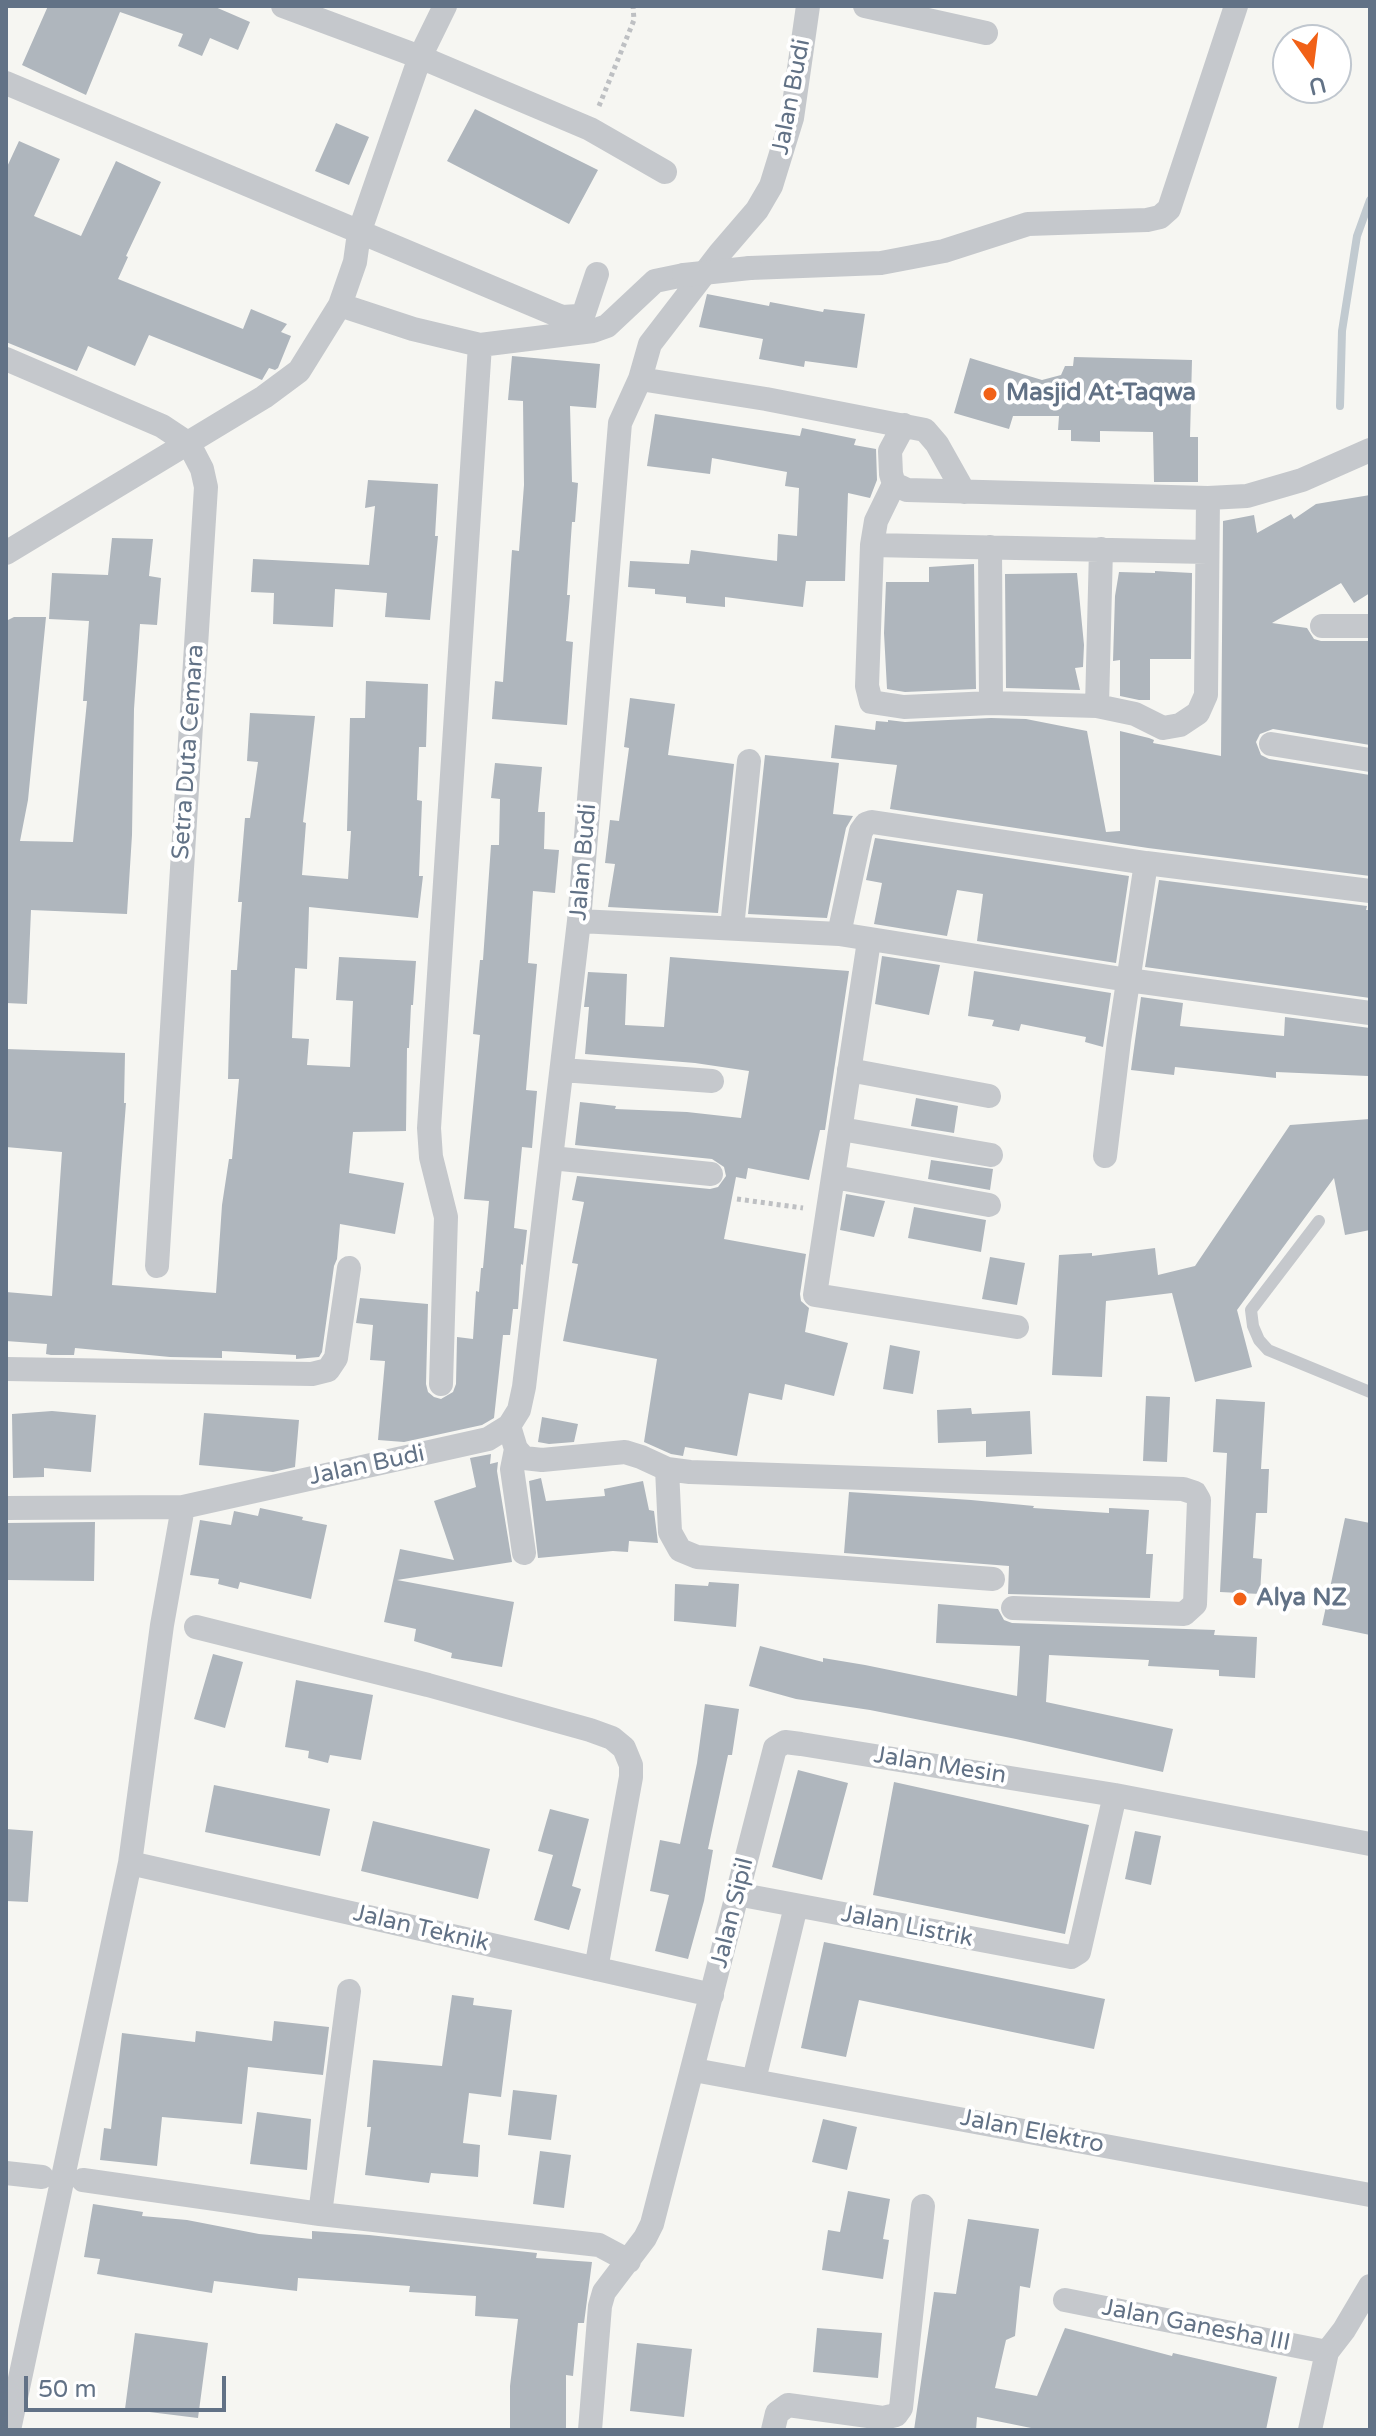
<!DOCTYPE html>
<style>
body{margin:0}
#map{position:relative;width:1376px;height:2436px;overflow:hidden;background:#f6f6f2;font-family:"Varela Round",sans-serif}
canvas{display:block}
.frame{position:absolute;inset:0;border:8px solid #627286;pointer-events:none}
.north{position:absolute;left:1272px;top:24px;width:80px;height:80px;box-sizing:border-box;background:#fff;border:2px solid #c0c7cf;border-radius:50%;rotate:166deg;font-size:22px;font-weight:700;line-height:32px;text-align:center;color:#627286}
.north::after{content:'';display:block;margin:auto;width:28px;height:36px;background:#f16117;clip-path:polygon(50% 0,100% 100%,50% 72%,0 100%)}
.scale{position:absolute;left:24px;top:2376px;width:202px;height:36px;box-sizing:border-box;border:4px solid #627286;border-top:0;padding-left:10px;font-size:24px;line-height:28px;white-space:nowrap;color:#627286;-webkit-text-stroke:6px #fff;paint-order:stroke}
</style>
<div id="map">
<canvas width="1376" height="2436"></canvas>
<div class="frame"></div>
<div class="north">U</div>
<div class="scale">50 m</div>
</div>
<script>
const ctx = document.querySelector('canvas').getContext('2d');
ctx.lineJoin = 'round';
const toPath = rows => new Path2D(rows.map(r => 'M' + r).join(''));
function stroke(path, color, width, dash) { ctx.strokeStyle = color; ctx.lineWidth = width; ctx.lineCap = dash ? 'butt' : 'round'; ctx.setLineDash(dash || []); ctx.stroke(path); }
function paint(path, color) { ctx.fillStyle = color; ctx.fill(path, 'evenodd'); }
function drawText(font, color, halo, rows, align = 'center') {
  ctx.font = font + ' "Varela Round",sans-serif'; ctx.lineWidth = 8; ctx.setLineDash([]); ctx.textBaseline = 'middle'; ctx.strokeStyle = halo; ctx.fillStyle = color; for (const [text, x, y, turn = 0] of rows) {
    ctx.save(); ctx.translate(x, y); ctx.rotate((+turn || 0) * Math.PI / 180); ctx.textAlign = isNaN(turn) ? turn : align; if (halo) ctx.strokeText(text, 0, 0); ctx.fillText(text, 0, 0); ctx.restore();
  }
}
const stream = toPath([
 [1340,406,1342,331,1357,236,1370,200]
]);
const building = toPath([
 [48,6,213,6,250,22,238,50,210,38,202,56,178,46,183,34,120,12,86,95,22,65],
 [475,109,598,170,569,224,447,161],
 [336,123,369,137,349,185,315,171],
 [19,141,60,159,34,216,81,236,116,161,161,182,126,256,128,257,118,279,243,329,251,309,287,324,281,332,291,336,278,368,275,370,269,368,262,380,149,335,135,366,88,346,77,371,6,342,6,169],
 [707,294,769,306,770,302,823,312,824,309,865,314,857,368,805,361,804,367,759,359,763,339,699,327],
 [512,356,600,364,596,408,570,406,572,482,578,483,575,522,572,522,567,595,570,595,566,641,573,642,567,725,492,719,495,681,503,682,512,550,519,551,524,485,523,401,508,400],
 [1074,357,1192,360,1190,437,1198,437,1198,482,1154,482,1153,432,1100,431,1100,442,1071,441,1071,430,1058,430,1059,416,1013,416,1009,429,954,413,970,358,1042,380,1061,375,1065,366,1073,366],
 [655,414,800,436,802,428,856,439,854,445,876,449,877,480,870,498,848,493,845,581,806,581,803,607,725,597,725,607,686,603,686,597,655,594,655,589,628,587,630,561,689,564,691,550,777,561,778,534,797,536,799,488,785,486,787,472,712,458,710,474,647,466],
 [368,480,438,484,435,536,438,536,430,620,385,617,387,593,335,589,333,627,273,624,274,593,251,592,253,559,369,565,375,506,365,508],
 [1370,495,1370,593,1354,603,1341,583,1272,623,1307,628,1314,639,1321,641,1370,641,1370,745,1273,729,1260,734,1256,742,1261,755,1269,759,1370,775,1370,876,1148,848,890,809,897,765,831,758,835,725,875,730,876,721,888,722,888,720,905,722,991,718,1026,719,1087,731,1106,832,1120,831,1120,731,1149,738,1154,740,1153,743,1221,756,1223,521,1254,515,1257,533,1291,514,1294,519,1316,504],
 [112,538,153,539,149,576,161,578,157,625,140,624,134,709,132,835,127,914,31,910,27,1004,6,1003,6,621,14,617,46,617,28,800,20,841,73,842,87,701,83,701,89,621,49,619,52,573,108,575],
 [974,564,976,689,905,692,887,689,884,633,886,582,929,582,929,567],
 [1155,571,1192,573,1191,659,1150,659,1150,700,1139,700,1120,696,1120,660,1113,661,1115,596,1119,572,1155,573],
 [1077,573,1084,645,1083,667,1075,668,1080,690,1006,688,1005,574],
 [366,681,428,684,426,747,419,747,417,800,422,801,419,876,423,876,418,918,309,907,307,969,295,968,292,1038,309,1039,307,1065,350,1067,353,1001,336,1000,339,957,416,961,413,1005,411,1005,409,1048,407,1048,406,1131,353,1132,349,1173,404,1183,395,1234,340,1224,337,1259,334,1266,322,1352,319,1357,296,1359,296,1355,222,1351,222,1358,170,1357,75,1348,74,1355,51,1355,46,1354,47,1344,6,1341,6,1292,52,1296,62,1152,6,1147,6,1049,125,1053,124,1103,126,1103,112,1285,216,1293,222,1205,229,1159,232,1159,239,1079,228,1079,231,970,237,970,242,902,238,902,245,818,250,818,258,762,247,761,250,713,315,716,303,822,306,823,302,875,348,879,351,831,347,831,350,718,365,718],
 [630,698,675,704,668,755,734,764,718,913,608,907,615,864,605,863,610,820,619,821,629,748,624,747],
 [765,755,839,763,833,814,853,816,846,828,827,918,748,914],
 [495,763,542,767,538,812,545,812,544,849,559,850,555,893,533,891,528,963,537,964,526,1090,537,1091,532,1148,522,1147,514,1228,527,1230,523,1265,521,1264,518,1309,513,1309,510,1335,503,1335,494,1418,482,1425,404,1442,378,1440,385,1361,370,1360,373,1325,356,1323,360,1298,428,1304,426,1384,428,1392,434,1397,441,1399,453,1392,456,1384,457,1337,473,1339,476,1291,479,1292,481,1268,483,1268,489,1201,464,1199,480,1035,473,1034,480,960,483,960,491,845,499,845,500,799,491,798],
 [875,838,1129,876,1116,963,977,941,983,894,957,890,947,936,874,924,882,883,866,880],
 [1159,880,1367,906,1366,910,1370,910,1370,998,1145,967],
 [882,956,940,965,929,1015,875,1004],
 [670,957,849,971,825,1130,820,1130,809,1180,748,1168,746,1179,736,1177,724,1239,806,1254,800,1294,801,1301,809,1308,805,1332,848,1343,834,1396,785,1384,782,1400,749,1393,737,1456,685,1447,683,1456,671,1454,644,1442,657,1359,563,1341,578,1264,572,1263,584,1202,572,1200,577,1176,710,1189,718,1187,726,1176,724,1167,712,1159,575,1145,580,1102,616,1106,615,1109,687,1112,741,1118,749,1071,695,1063,585,1054,589,1007,584,1007,588,972,627,974,625,1025,664,1027],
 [974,971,1111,993,1103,1047,1085,1042,1086,1037,1021,1024,1019,1031,992,1026,994,1020,968,1016],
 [1141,997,1183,1003,1180,1026,1284,1036,1285,1017,1370,1028,1368,1076,1276,1072,1276,1078,1175,1067,1174,1075,1131,1070],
 [916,1098,958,1106,954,1133,911,1126],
 [1370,1119,1370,1230,1345,1235,1334,1178,1237,1310,1252,1367,1195,1382,1172,1293,1106,1301,1102,1377,1052,1375,1059,1255,1092,1253,1092,1256,1155,1248,1158,1275,1195,1266,1290,1125],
 [931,1160,993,1169,990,1190,928,1179],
 [846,1194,885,1201,874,1237,840,1230],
 [914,1207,986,1220,981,1252,908,1238],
 [990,1257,1025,1263,1017,1305,982,1299],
 [890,1345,920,1351,913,1394,883,1389],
 [1146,1396,1170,1397,1167,1462,1143,1461],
 [1216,1399,1265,1402,1261,1469,1269,1469,1267,1513,1256,1513,1253,1558,1262,1559,1260,1594,1220,1592,1227,1453,1213,1452],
 [971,1408,972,1414,1030,1411,1032,1454,986,1457,986,1441,938,1443,937,1410],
 [52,1411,96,1415,91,1472,44,1468,44,1477,13,1478,12,1414],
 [204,1413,299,1420,295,1467,273,1472,199,1465],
 [542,1417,578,1424,574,1442,549,1444,538,1442],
 [491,1454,490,1464,498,1462,497,1471,512,1562,397,1580,514,1602,502,1667,451,1658,452,1653,414,1641,416,1629,384,1622,400,1549,454,1560,434,1501,476,1487,470,1458],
 [541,1478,546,1501,605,1496,604,1489,643,1481,649,1510,654,1511,658,1543,629,1541,628,1552,613,1551,538,1558,529,1481],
 [849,1492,971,1500,1034,1506,1033,1508,1109,1513,1109,1508,1149,1510,1146,1554,1153,1554,1150,1598,1008,1594,1009,1566,844,1553],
 [260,1508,303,1517,302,1520,327,1525,311,1599,240,1582,238,1589,218,1584,219,1579,190,1575,200,1520,231,1525,234,1511,258,1516],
 [1345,1518,1370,1523,1370,1635,1322,1625],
 [95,1522,94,1581,6,1580,6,1523],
 [709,1582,739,1584,736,1627,674,1621,675,1584,708,1586],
 [938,1604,998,1609,1004,1620,1012,1623,1215,1630,1214,1635,1257,1637,1255,1678,1219,1676,1219,1670,1148,1666,1149,1660,1049,1655,1046,1702,1173,1729,1163,1772,1016,1739,870,1710,796,1699,749,1686,760,1646,823,1662,823,1658,865,1665,1017,1696,1020,1646,936,1643],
 [213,1654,243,1662,225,1728,194,1719],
 [296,1680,373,1695,361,1760,330,1755,328,1763,308,1758,309,1751,285,1747],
 [705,1704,739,1709,732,1755,728,1755,708,1849,713,1850,704,1901,688,1959,655,1951,669,1895,650,1891,660,1840,680,1844,697,1763],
 [798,1770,848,1783,822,1880,772,1867],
 [894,1782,1089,1825,1065,1934,873,1895],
 [214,1785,330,1809,320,1856,205,1832],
 [550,1809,589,1819,572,1886,581,1889,569,1930,534,1920,553,1855,538,1851],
 [373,1821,490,1849,478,1899,361,1871],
 [6,1829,33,1831,28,1902,6,1901],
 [1135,1831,1161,1836,1151,1885,1125,1879],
 [824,1942,1105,1999,1094,2049,859,2000,846,2057,801,2048],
 [452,1995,474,1998,473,2005,512,2010,501,2097,469,2093,463,2143,480,2145,478,2177,431,2173,429,2183,365,2175,371,2127,367,2127,373,2060,442,2066],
 [274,2021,329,2027,323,2075,248,2067,242,2124,162,2117,157,2166,100,2160,104,2128,111,2129,122,2033,195,2042,196,2031,272,2041],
 [513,2090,557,2095,551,2140,508,2135],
 [257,2112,311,2119,307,2170,250,2164],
 [823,2119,857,2127,847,2170,812,2162],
 [540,2151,571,2155,564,2208,533,2204],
 [848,2191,890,2199,883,2239,889,2240,883,2279,822,2270,828,2230,840,2232],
 [93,2204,143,2212,142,2216,187,2220,259,2234,312,2239,312,2231,369,2235,537,2253,536,2258,592,2262,584,2323,578,2323,573,2376,566,2375,566,2430,510,2430,510,2386,518,2319,475,2316,476,2296,409,2292,410,2286,298,2278,297,2291,214,2281,212,2293,97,2274,100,2259,84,2257],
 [968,2219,1039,2229,1030,2288,1020,2286,1015,2336,1006,2340,995,2388,1037,2396,1065,2328,1172,2356,1173,2353,1277,2377,1266,2430,1041,2430,977,2417,976,2430,914,2430,934,2292,956,2294],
 [817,2328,882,2333,878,2378,813,2372],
 [135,2333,208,2343,198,2418,125,2409],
 [637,2343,692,2349,684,2417,630,2411]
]);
const path = toPath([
 [599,106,634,20,633,6],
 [737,1199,803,1208]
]);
const service = toPath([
 [1319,1221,1251,1310,1253,1326,1259,1340,1268,1350,1370,1392]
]);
const minor = toPath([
 [283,6,420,57,590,129,665,172],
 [865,6,986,33],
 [6,83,562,317,579,316,584,313,597,274],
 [750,268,881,263,944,251,1028,224,1147,220,1160,217,1169,209,1236,6],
 [340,305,413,329,480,345,593,331,607,326,655,281,684,275],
 [6,359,162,426,189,444,202,469,206,487,157,1266],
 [640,379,766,399,925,430,937,444,964,492],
 [904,425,890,451,891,474,894,484,907,490,1208,498,1247,496,1302,480,1370,450],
 [894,484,876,521,872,545,867,686,871,702,904,707,991,703,1097,706,1135,714,1163,728,1180,725,1198,713,1206,695,1208,498],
 [872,545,1207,552],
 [990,547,991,703],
 [6,553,264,397,299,371,340,305,355,262,359,233,420,57,445,6],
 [1322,626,1370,626],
 [1097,706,1101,549],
 [1271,744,1370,760],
 [579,921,839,934,1128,980,1370,1013],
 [732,928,749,761],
 [839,934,861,831,866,824,872,822,1146,863,1370,891],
 [869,941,815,1295,1017,1327],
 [562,1070,712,1081],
 [849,1070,989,1096],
 [841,1129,991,1155],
 [1105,1156,1119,1041,1146,863],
 [551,1158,711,1174],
 [834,1177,989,1205],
 [6,1369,312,1374,328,1370,336,1358,349,1268],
 [441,1384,446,1217,431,1157,429,1128,480,345],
 [509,1426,516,1449,524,1458,542,1460,625,1452,641,1457,667,1469,690,1472,1183,1489,1195,1493,1199,1500,1195,1604,1184,1614,1013,1608],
 [516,1449,512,1469,524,1553],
 [667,1469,670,1532,680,1550,697,1557,993,1579],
 [6,1508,183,1507,488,1439,509,1426,519,1410,524,1387,579,921,620,423,640,379,650,344,720,253,757,210,771,186,792,118,808,6],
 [196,1627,428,1685,590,1730,612,1738,624,1748,631,1765,631,1777,596,1969],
 [130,1863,712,1995],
 [737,1894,1071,1957,1079,1952,1115,1795],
 [694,2070,1370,2195],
 [754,2080,796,1906],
 [6,2173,42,2177],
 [83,2180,320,2214,599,2245,629,2261],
 [320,2214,349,1991],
 [1065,2300,1327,2352],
 [9,2430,130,1863,162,1625,183,1507],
 [590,2430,600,2306,604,2292,645,2238,652,2224,775,1748,785,1742,801,1744,1115,1795,1370,1844],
 [773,2430,777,2413,788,2405,883,2418,896,2415,901,2408,923,2206],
 [1310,2430,1327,2352,1344,2330,1370,2286]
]);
const minorBridge = toPath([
 [684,275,750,268]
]);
const markers = [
 [990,394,8,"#f16117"],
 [1240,1599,8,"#f16117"]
];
const streetNames = [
 ["Jalan Budi",792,97,-79],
 ["Setra Duta Cemara",189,752,-86],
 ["Jalan Budi",584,862,-85],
 ["Jalan Budi",367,1466,-12],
 ["Jalan Mesin",940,1766,9],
 ["Jalan Sipil",733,1913,-76],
 ["Jalan Listrik",907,1927,11],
 ["Jalan Teknik",421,1929,13],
 ["Jalan Elektro",1032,2132,11],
 ["Jalan Ganesha III",1196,2326,11]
];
const poiNames = [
 ["Masjid At-Taqwa",1006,394],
 ["Alya NZ",1256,1599]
];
stroke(stream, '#c1cad0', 8);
paint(building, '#afb6bd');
stroke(path, '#bec0c3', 5, [4, 4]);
stroke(service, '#c5c8cc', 12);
stroke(minor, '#c5c8cc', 24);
stroke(minorBridge, '#c5c8cc', 24);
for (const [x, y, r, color] of markers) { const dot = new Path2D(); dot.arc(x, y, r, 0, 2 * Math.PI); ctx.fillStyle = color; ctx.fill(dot); stroke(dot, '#fff', 3); }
drawText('24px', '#627286', '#fff', streetNames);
drawText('bold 24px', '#627286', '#fff', poiNames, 'left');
</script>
